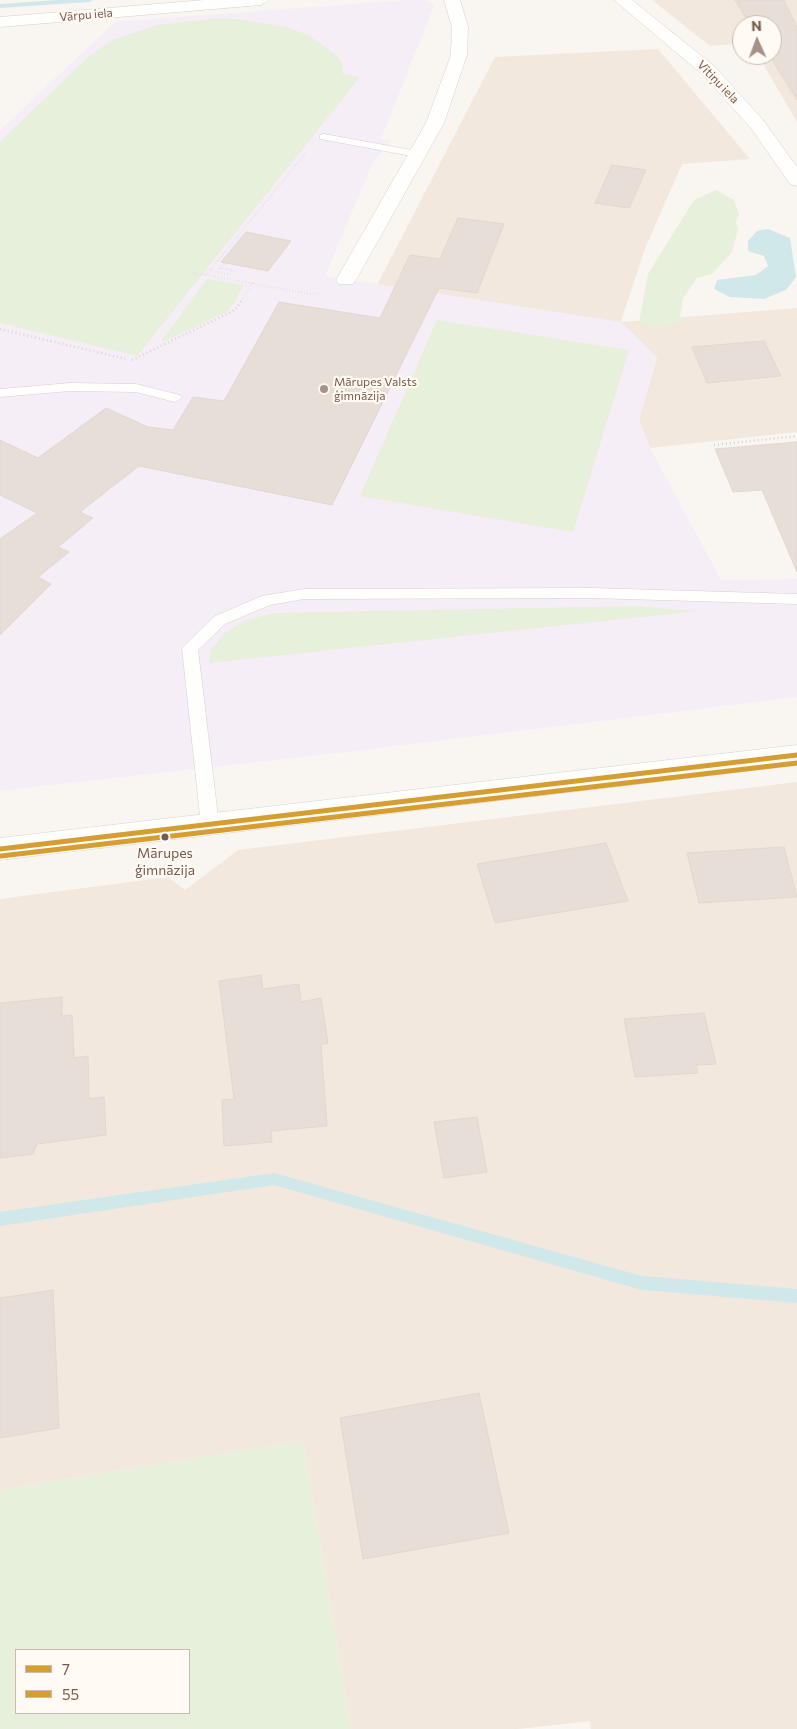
<!DOCTYPE html>
<meta charset="utf-8">
<style>
body{margin:0}
#map{position:relative;width:797px;height:1729px;overflow:hidden;background:#f9f5f0;font-family:Commissioner,sans-serif}
canvas{display:block}
.legend{position:absolute;left:15px;top:1649px;width:175px;height:65px;box-sizing:border-box;background:#fffaf3;border:1px solid #cabbb1;margin:0;padding:6px 9px;list-style:none;font-size:15px;color:#7a5c4d}
.legend li{display:flex;align-items:center;gap:10px;height:25px}
.legend b{width:25px;border:1px solid #cabbb1}
.north{position:absolute;left:732px;top:15px;width:50px;height:50px;box-sizing:border-box;background:#fffaf3;border:1px solid #cabbb1;border-radius:50%;rotate:358deg;font-size:14px;font-weight:700;line-height:20px;text-align:center;color:#7a5c4d}
.north::after{content:'';display:block;margin:auto;width:18px;height:22px;background:#a69286;clip-path:polygon(50% 0,100% 100%,50% 72%,0 100%)}
</style>
<div id="map">
<canvas width="797" height="1729"></canvas>
<ul class="legend">
<li><b style="height:6px;background:#d69e30"></b>7</li>
<li><b style="height:6px;background:#d69e30"></b>55</li>
</ul>
<div class="north">N</div>
</div>
<script>
const ctx = document.querySelector('canvas').getContext('2d');
ctx.lineJoin = 'round';
function paint(path, color) { ctx.fillStyle = color; ctx.fill(path, 'evenodd'); }
const toPath = rows => new Path2D(rows.map(r => 'M' + r).join(''));
function stroke(path, color, width, dash) { ctx.strokeStyle = color; ctx.lineWidth = width; ctx.lineCap = dash ? 'butt' : 'round'; ctx.setLineDash(dash || []); ctx.stroke(path); }
function drawText(font, color, halo, rows, align = 'center') {
  ctx.font = font + ' Commissioner,sans-serif'; ctx.lineWidth = 4.5; ctx.setLineDash([]); ctx.textBaseline = 'middle'; ctx.strokeStyle = halo; ctx.fillStyle = color; for (const [text, x, y, turn = 0] of rows) {
    ctx.save(); ctx.translate(x, y); ctx.rotate((+turn || 0) * Math.PI / 180); ctx.textAlign = isNaN(turn) ? turn : align; if (halo) ctx.strokeText(text, 0, 0); ctx.fillText(text, 0, 0); ctx.restore();
  }
}
const residential = toPath([
 [652,0,797,0,797,122,758,55,772,55,772,25,742,25,742,43,710,46],
 [658,49,750,159,682,164,644,251,621,322,797,308,797,432,650,448,639,420,657,357,377,285,495,57],
 [797,782,797,1729,591,1729,590,1721,518,1729,351,1729,303,1441,0,1490,0,899,168,877,185,890,238,850]
]);
const education = toPath([
 [405,0,426,0,434,6,381,139,392,140,372,164,325,276,621,322,657,357,639,420,650,448,721,580,797,579,797,697,355,751,0,791,0,130,115,22]
]);
const green = toPath([
 [209,19,236,19,287,27,308,35,334,53,342,63,343,74,360,77,137,356,0,323,0,142,88,57,114,39,158,25],
 [716,190,734,200,739,214,736,222,738,229,732,252,712,274,697,278,683,298,679,324,657,327,639,322,648,274,694,200],
 [207,279,244,285,234,303,226,312,165,341,161,341],
 [437,320,629,350,573,532,360,496],
 [635,606,698,611,209,663,211,649,225,633,246,620,273,613],
 [303,1441,351,1729,0,1729,0,1490],
 [16,1650,189,1650,189,1713,16,1713]
]);
const water = toPath([
 [768,229,790,238,796,277,786,290,764,299,730,297,714,289,717,280,756,275,768,266,764,256,748,251,748,241,757,231]
]);
const stream = toPath([
 [57,0,93,0,89,2,0,8,0,4,57,0],
 [274,1173,642,1276,797,1289,797,1303,642,1290,274,1185,0,1226,0,1212,274,1173]
]);
const building = toPath([
 [735,0,784,0,797,27,797,100,769,55,772,55,772,25,750,25,735,0],
 [612,165,646,170,629,208,595,203,612,165],
 [458,218,504,224,477,293,439,288,332,505,139,466,80,512,93,518,58,547,69,552,38,577,51,584,0,635,0,539,37,513,0,495,0,440,38,458,106,408,148,427,173,430,193,397,224,401,279,302,380,318,410,255,440,259,458,218],
 [246,232,291,241,268,271,221,262,246,232],
 [764,341,781,376,707,383,692,347,764,341],
 [797,442,797,572,762,490,733,492,715,449,797,442],
 [606,843,628,901,495,923,477,864,606,843],
 [784,847,797,897,699,903,687,853,784,847],
 [261,975,263,989,299,984,301,1002,321,998,328,1043,321,1045,327,1126,271,1131,272,1142,224,1146,222,1100,234,1099,219,981,261,975],
 [62,997,62,1016,72,1015,74,1058,88,1056,89,1099,104,1097,106,1135,37,1144,33,1154,0,1158,0,1003,62,997],
 [704,1013,716,1064,696,1065,698,1073,635,1077,624,1019,704,1013],
 [477,1117,487,1172,444,1178,434,1122,477,1117],
 [53,1290,59,1428,0,1438,0,1298,53,1290],
 [479,1393,509,1533,363,1559,340,1418,479,1393]
]);
const pathFar1 = toPath([
 [210,270,229,275,233,270,220,268,223,264,230,263],
 [189,272,310,294,319,293],
 [206,275,305,154],
 [241,301,253,283]
]);
const path = toPath([
 [0,329,126,359],
 [132,360,235,310,242,300],
 [714,445,797,436]
]);
const lane = toPath([
 [324,134,417,151,423,154,417,157,320,139,320,135,324,134],
 [70,383,136,384,180,395,182,398,175,402,136,392,70,391,0,397,0,389,70,383],
 [591,588,797,594,797,604,591,598,304,599,270,605,225,624,198,650,219,825,216,830,210,832,204,830,201,825,182,648,215,616,262,596,304,589,591,588]
]);
const street = toPath([
 [204,0,269,0,261,5,0,27,0,17,204,0],
 [444,0,460,0,468,27,467,55,444,123,356,280,353,284,339,284,336,280,426,123,451,55,452,27,444,0],
 [614,0,632,0,714,66,763,120,797,167,797,186,790,184,751,128,702,74,614,0]
]);
const secondary = toPath([
 [797,745,797,765,0,860,0,838,797,745]
]);
const bus1 = toPath([
 [0,849,797,755]
]);
const bus2 = toPath([
 [1,856,797,763]
]);
const markers = [
 [324,389,5,"#a69286"],
 [165,837,4.5,"#7a5c4d"]
];
const farStreetnames = [
 ["Vārpu iela",86,15,-5],
 ["Vītiņu iela",718,82,46]
];
const farPoinames = [
 ["Mārupes Valsts",334,382],
 ["ģimnāzija",334,396]
];
const busNames = [
 ["Mārupes",165,853],
 ["ģimnāzija",165,870]
];
paint(residential, '#f2e8de');
paint(education, '#f6eef6');
paint(green, '#e7f0db');
paint(water, '#d0e8ea');
paint(stream, '#d0e8ea');
paint(building, '#e6ded7');
stroke(building, '#e2d8d2', 1);
stroke(lane, '#d7d1cb', 1);
stroke(street, '#d7d1cb', 1);
stroke(secondary, '#d9d2cb', 1);
stroke(pathFar1, '#dcd5d0', 2, [0.5, 2.5]);
stroke(path, '#dcd5d0', 2.5, [1, 3]);
paint(lane, '#fefefd');
paint(street, '#fefefd');
paint(secondary, '#fefefd');
stroke(bus1, '#d69e30', 5);
stroke(bus2, '#d69e30', 5);
for (const [x, y, r, color] of markers) { const dot = new Path2D(); dot.arc(x, y, r, 0, 2 * Math.PI); ctx.fillStyle = color; ctx.fill(dot); stroke(dot, '#fffaf3', 2); }
drawText('12px', '#7a5c4d', '#fffaf3', farStreetnames);
drawText('12px', '#7a5c4d', '#fffaf3', farPoinames, 'left');
drawText('14px', '#7a5c4d', '#fffaf3', busNames);
</script>
